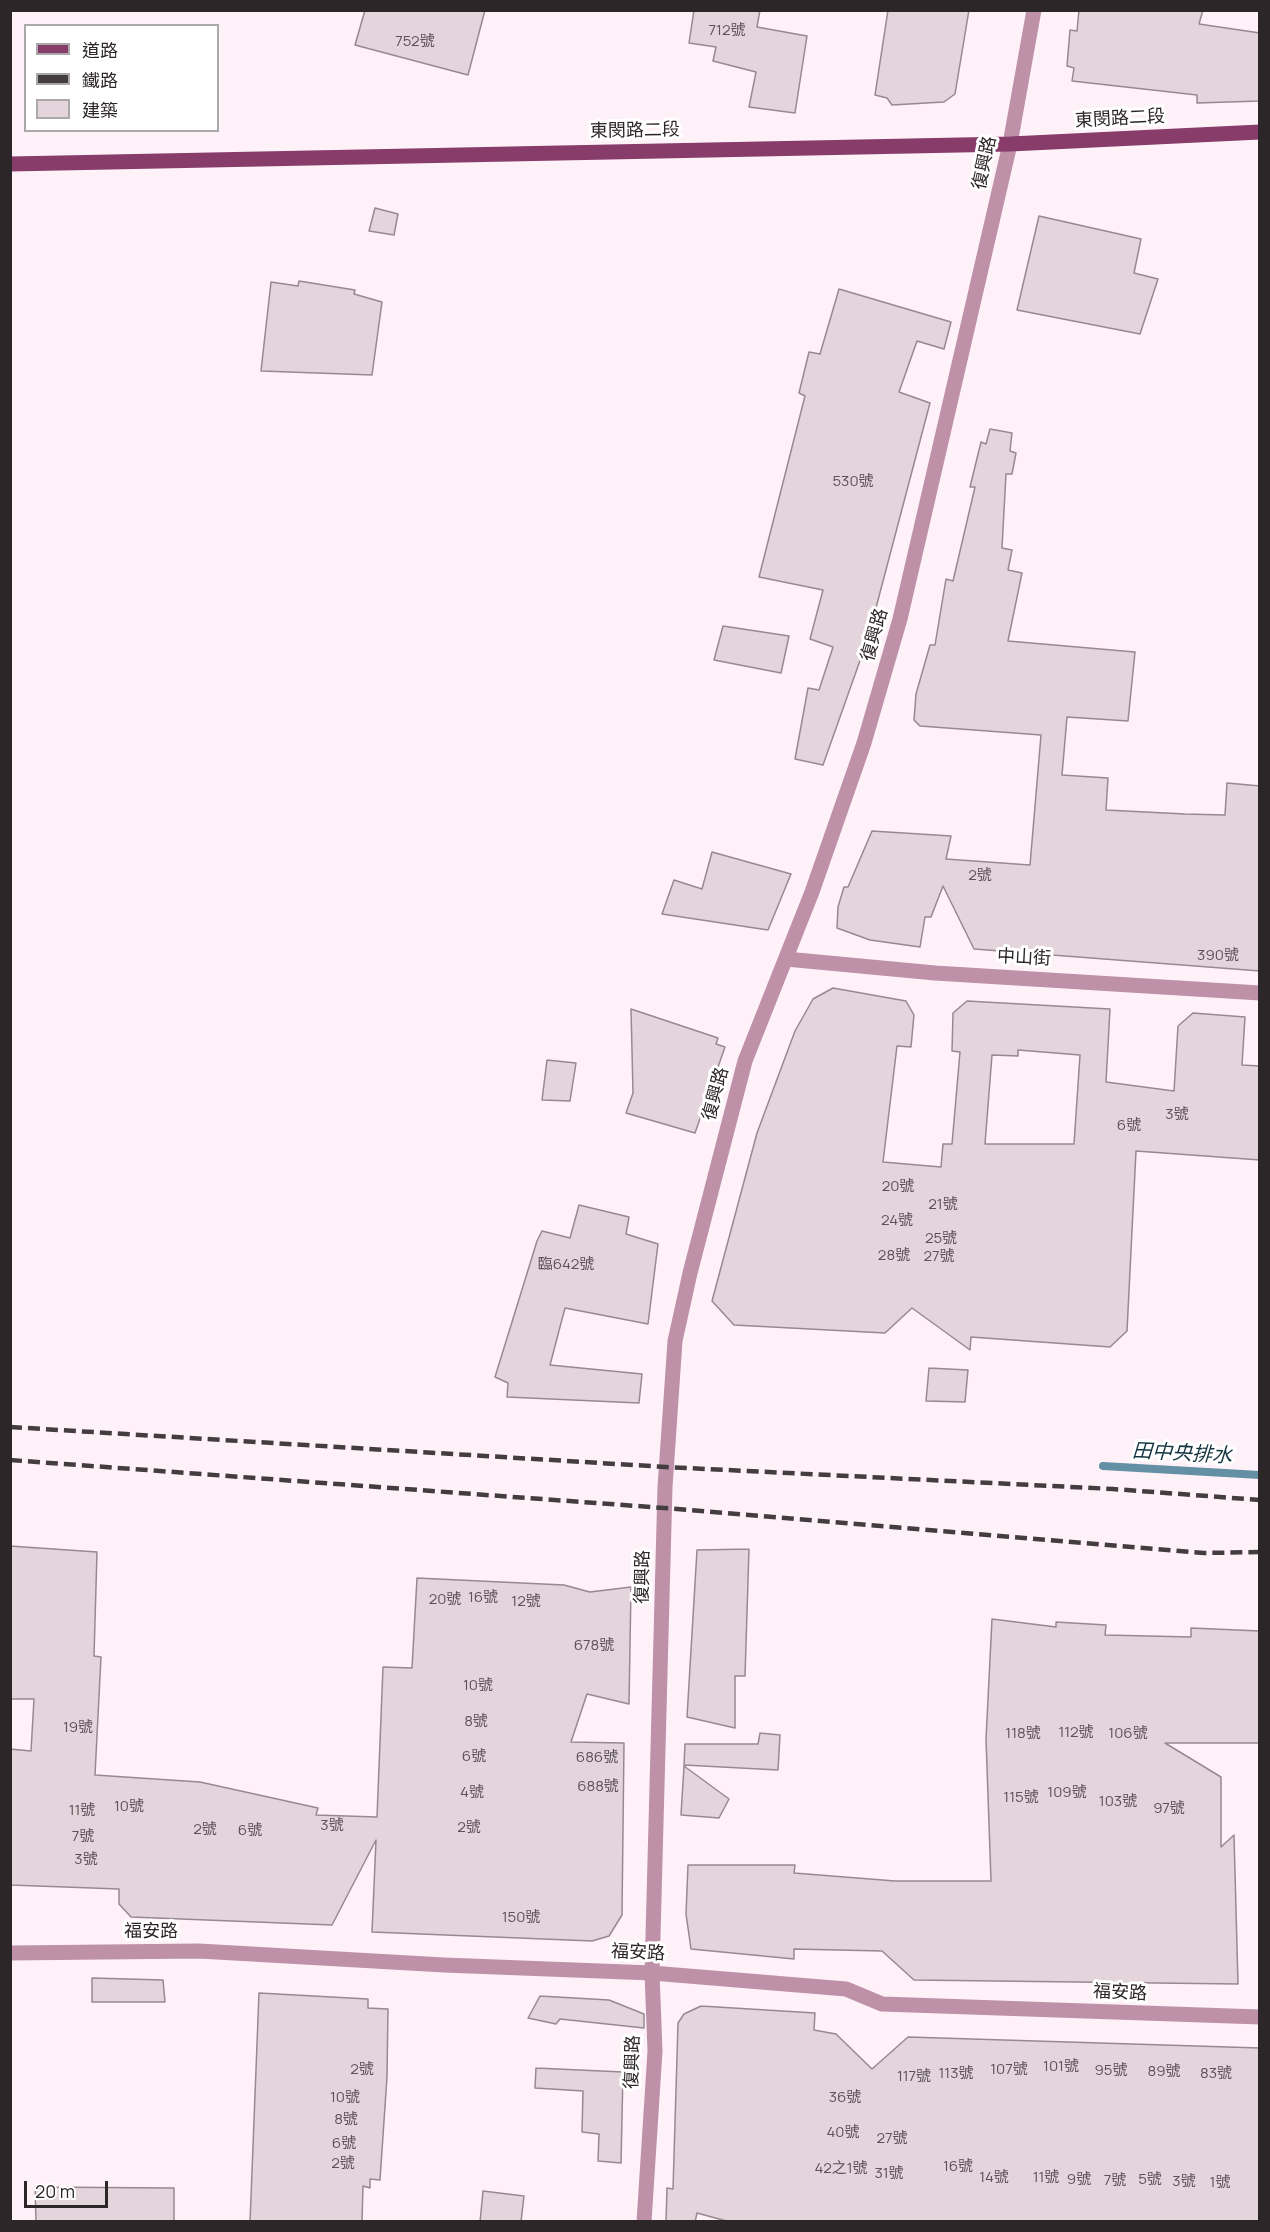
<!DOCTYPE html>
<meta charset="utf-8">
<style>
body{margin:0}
#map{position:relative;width:1270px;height:2232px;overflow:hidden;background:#fef2f8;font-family:Manrope,"Noto Sans TC",sans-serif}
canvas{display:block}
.frame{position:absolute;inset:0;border:12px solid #2c2629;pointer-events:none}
.legend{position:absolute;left:24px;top:24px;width:195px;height:108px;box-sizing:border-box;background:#fff;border:2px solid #aba8a9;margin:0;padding:8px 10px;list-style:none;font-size:18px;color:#2c2629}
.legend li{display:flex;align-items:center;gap:12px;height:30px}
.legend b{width:30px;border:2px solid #aba8a9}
.scale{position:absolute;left:24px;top:2181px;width:84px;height:27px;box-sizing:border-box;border:3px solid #2c2629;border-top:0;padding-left:8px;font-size:18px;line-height:21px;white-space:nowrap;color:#2c2629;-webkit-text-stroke:4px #fff;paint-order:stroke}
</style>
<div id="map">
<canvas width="1270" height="2232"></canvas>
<div class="frame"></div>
<ul class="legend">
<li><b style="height:8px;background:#883c6a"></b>道路</li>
<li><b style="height:8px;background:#433d40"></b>鐵路</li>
<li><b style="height:16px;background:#e4d4dc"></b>建築</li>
</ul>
<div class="scale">20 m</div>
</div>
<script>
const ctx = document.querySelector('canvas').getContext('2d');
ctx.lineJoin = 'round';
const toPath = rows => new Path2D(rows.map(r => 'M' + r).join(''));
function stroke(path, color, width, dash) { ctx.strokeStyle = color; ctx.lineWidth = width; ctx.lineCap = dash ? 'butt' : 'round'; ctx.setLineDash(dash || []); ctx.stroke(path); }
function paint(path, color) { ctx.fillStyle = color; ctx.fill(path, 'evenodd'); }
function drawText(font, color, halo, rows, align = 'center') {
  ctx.font = font + ' Manrope,"Noto Sans TC",sans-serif'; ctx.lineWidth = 6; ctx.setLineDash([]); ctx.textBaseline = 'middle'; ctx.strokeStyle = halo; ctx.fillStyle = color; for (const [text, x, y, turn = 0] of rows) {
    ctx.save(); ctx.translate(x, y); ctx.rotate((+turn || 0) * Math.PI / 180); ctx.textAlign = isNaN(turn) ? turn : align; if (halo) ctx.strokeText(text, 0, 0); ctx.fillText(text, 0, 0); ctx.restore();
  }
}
const stream = toPath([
 [1103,1466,1260,1475]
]);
const building = toPath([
 [365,10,485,10,468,75,355,45,365,10],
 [694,10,760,10,757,27,807,36,795,113,749,107,756,72,713,61,716,47,689,43,694,10],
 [888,10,969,10,955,94,944,102,892,105,887,98,875,95,888,10],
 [1079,10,1203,10,1199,24,1260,33,1260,101,1197,103,1197,95,1072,81,1074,68,1067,66,1070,30,1077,31,1079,10],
 [375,208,398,214,394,235,369,231,375,208],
 [1039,216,1141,239,1134,273,1158,279,1140,334,1017,310,1039,216],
 [299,281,355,290,354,294,382,302,372,375,261,371,271,282,298,286,299,281],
 [839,289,951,322,944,349,917,341,899,392,930,403,868,638,823,765,795,759,808,688,819,690,833,647,810,639,823,590,759,577,805,396,799,393,809,352,820,354,839,289],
 [990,429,1012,433,1010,451,1016,453,1012,474,1006,474,1002,548,1012,550,1008,570,1022,573,1008,641,1135,652,1128,721,1067,717,1062,775,1108,778,1106,810,1185,814,1225,815,1227,783,1260,786,1260,971,974,949,943,886,931,917,925,917,920,947,870,940,837,928,838,907,844,887,848,887,872,831,951,836,946,859,1030,865,1041,735,920,726,914,720,916,694,930,645,935,645,946,579,953,581,975,487,970,487,981,442,986,444,990,429],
 [723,626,789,636,781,673,714,660,723,626],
 [712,852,791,874,768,930,662,914,674,880,702,889,712,852],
 [833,988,906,1001,914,1015,911,1047,897,1046,883,1162,941,1167,943,1144,952,1144,960,1052,952,1051,953,1013,967,1001,1110,1009,1106,1082,1174,1091,1178,1026,1193,1013,1245,1017,1242,1065,1260,1066,1260,1160,1136,1151,1127,1331,1110,1347,971,1337,970,1350,912,1308,885,1333,734,1325,712,1301,757,1133,795,1031,813,999,833,988],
 [1018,1050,1080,1055,1074,1144,985,1144,992,1055,1018,1056,1018,1050],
 [631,1009,718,1038,716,1044,725,1047,695,1133,626,1113,633,1093,631,1009],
 [547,1060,576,1063,570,1101,542,1100,547,1060],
 [579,1205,629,1217,626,1234,658,1244,648,1324,565,1308,550,1365,642,1374,639,1403,507,1397,508,1383,495,1377,537,1241,542,1231,570,1238,579,1205],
 [929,1368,968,1370,965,1402,926,1401,929,1368],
 [10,1546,97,1552,94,1656,101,1657,95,1775,200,1782,318,1808,316,1815,377,1817,383,1667,412,1668,417,1578,564,1585,590,1592,631,1587,629,1704,587,1694,571,1742,624,1743,622,1915,609,1936,592,1941,372,1932,376,1840,332,1925,131,1917,119,1904,119,1889,10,1885,10,1749,31,1751,34,1699,10,1699,10,1546],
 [749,1549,745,1676,735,1676,735,1728,687,1717,697,1550,749,1549],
 [992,1619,1056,1627,1056,1622,1106,1625,1105,1635,1191,1637,1191,1628,1260,1631,1260,1743,1165,1743,1221,1777,1221,1847,1234,1835,1238,1984,914,1980,882,1951,794,1949,794,1959,691,1949,686,1914,688,1865,795,1865,794,1873,895,1881,991,1881,986,1739,992,1619],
 [760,1733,780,1735,778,1770,684,1765,685,1744,758,1744,760,1733],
 [684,1766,729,1799,719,1818,681,1815,684,1766],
 [92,1978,163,1980,165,2002,92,2002,92,1978],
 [259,1993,368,1999,368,2008,388,2009,387,2077,380,2180,370,2179,370,2188,363,2186,362,2222,250,2222,259,1993],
 [540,1996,609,2000,644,2014,644,2028,560,2019,556,2024,528,2018,540,1996],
 [701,2006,815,2013,814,2030,836,2034,872,2069,908,2037,1260,2048,1260,2222,730,2222,697,2213,695,2222,666,2222,667,2188,673,2189,678,2023,684,2014,701,2006],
 [536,2068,623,2072,621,2163,598,2161,599,2134,582,2132,583,2091,535,2088,536,2068],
 [35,2187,174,2188,174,2222,36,2222,35,2187],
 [483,2191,524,2196,521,2222,480,2222,483,2191]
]);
const minor = toPath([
 [786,959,935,973,1260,993],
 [10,1953,199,1951,444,1965,652,1973,846,1989,882,2004,1260,2017],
 [644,2222,655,2051,652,1973,665,1487,675,1341,690,1273,745,1061,812,892,864,743,900,619,1010,144,1034,10]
]);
const major = toPath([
 [10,164,1010,144,1260,132]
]);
const rail = toPath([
 [10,1427,666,1467,1113,1489,1260,1500],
 [10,1460,664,1508,1204,1553,1260,1552]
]);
const numberNames = [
 ["712號",727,31],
 ["752號",415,42],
 ["530號",853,482],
 ["2號",980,876],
 ["390號",1218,956],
 ["3號",1177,1115],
 ["6號",1129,1126],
 ["20號",898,1187],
 ["21號",943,1205],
 ["24號",897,1221],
 ["25號",941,1239],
 ["28號",894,1256],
 ["27號",939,1257],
 ["臨642號",566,1265],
 ["16號",483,1598],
 ["20號",445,1600],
 ["12號",526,1602],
 ["678號",594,1646],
 ["10號",478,1686],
 ["8號",476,1722],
 ["19號",78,1728],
 ["112號",1076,1733],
 ["118號",1023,1734],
 ["106號",1128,1734],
 ["6號",474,1757],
 ["686號",597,1758],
 ["688號",598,1787],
 ["4號",472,1793],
 ["109號",1067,1793],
 ["115號",1021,1798],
 ["103號",1118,1802],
 ["10號",129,1807],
 ["97號",1169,1809],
 ["11號",82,1811],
 ["3號",332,1826],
 ["2號",469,1828],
 ["2號",205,1830],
 ["6號",250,1831],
 ["7號",83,1837],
 ["3號",86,1860],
 ["150號",521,1918],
 ["101號",1061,2067],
 ["2號",362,2070],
 ["107號",1009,2070],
 ["95號",1111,2071],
 ["89號",1164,2072],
 ["113號",956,2074],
 ["83號",1216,2074],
 ["117號",914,2077],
 ["10號",345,2098],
 ["36號",845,2098],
 ["8號",346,2120],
 ["40號",843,2133],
 ["27號",892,2139],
 ["6號",344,2144],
 ["2號",343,2164],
 ["16號",958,2167],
 ["42之1號",841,2169],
 ["31號",889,2174],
 ["14號",994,2178],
 ["11號",1046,2178],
 ["9號",1079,2180],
 ["5號",1150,2180],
 ["7號",1115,2181],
 ["3號",1184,2182],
 ["1號",1220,2183]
];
const streetNames = [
 ["東閔路二段",1120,119,-3],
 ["東閔路二段",635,131,-1],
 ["復興路",985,163,-78],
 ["復興路",875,635,-74],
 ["中山街",1024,958,3],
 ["復興路",716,1094,-75],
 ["復興路",643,1577,-89],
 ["福安路",151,1932],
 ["福安路",638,1953,3],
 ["福安路",1120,1993,3],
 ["復興路",633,2062,-88]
];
const waterNames = [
 ["田中央排水",1182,1454,3]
];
stroke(stream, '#6390a4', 8);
paint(building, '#e4d4dc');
stroke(building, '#978990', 1.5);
stroke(minor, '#be91a9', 15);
stroke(major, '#883c6a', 15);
stroke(rail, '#433d40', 4.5, [12, 6]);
drawText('15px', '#5a5256', null, numberNames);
drawText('18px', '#2c2629', '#fff', streetNames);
drawText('italic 20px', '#133440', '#fff', waterNames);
</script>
